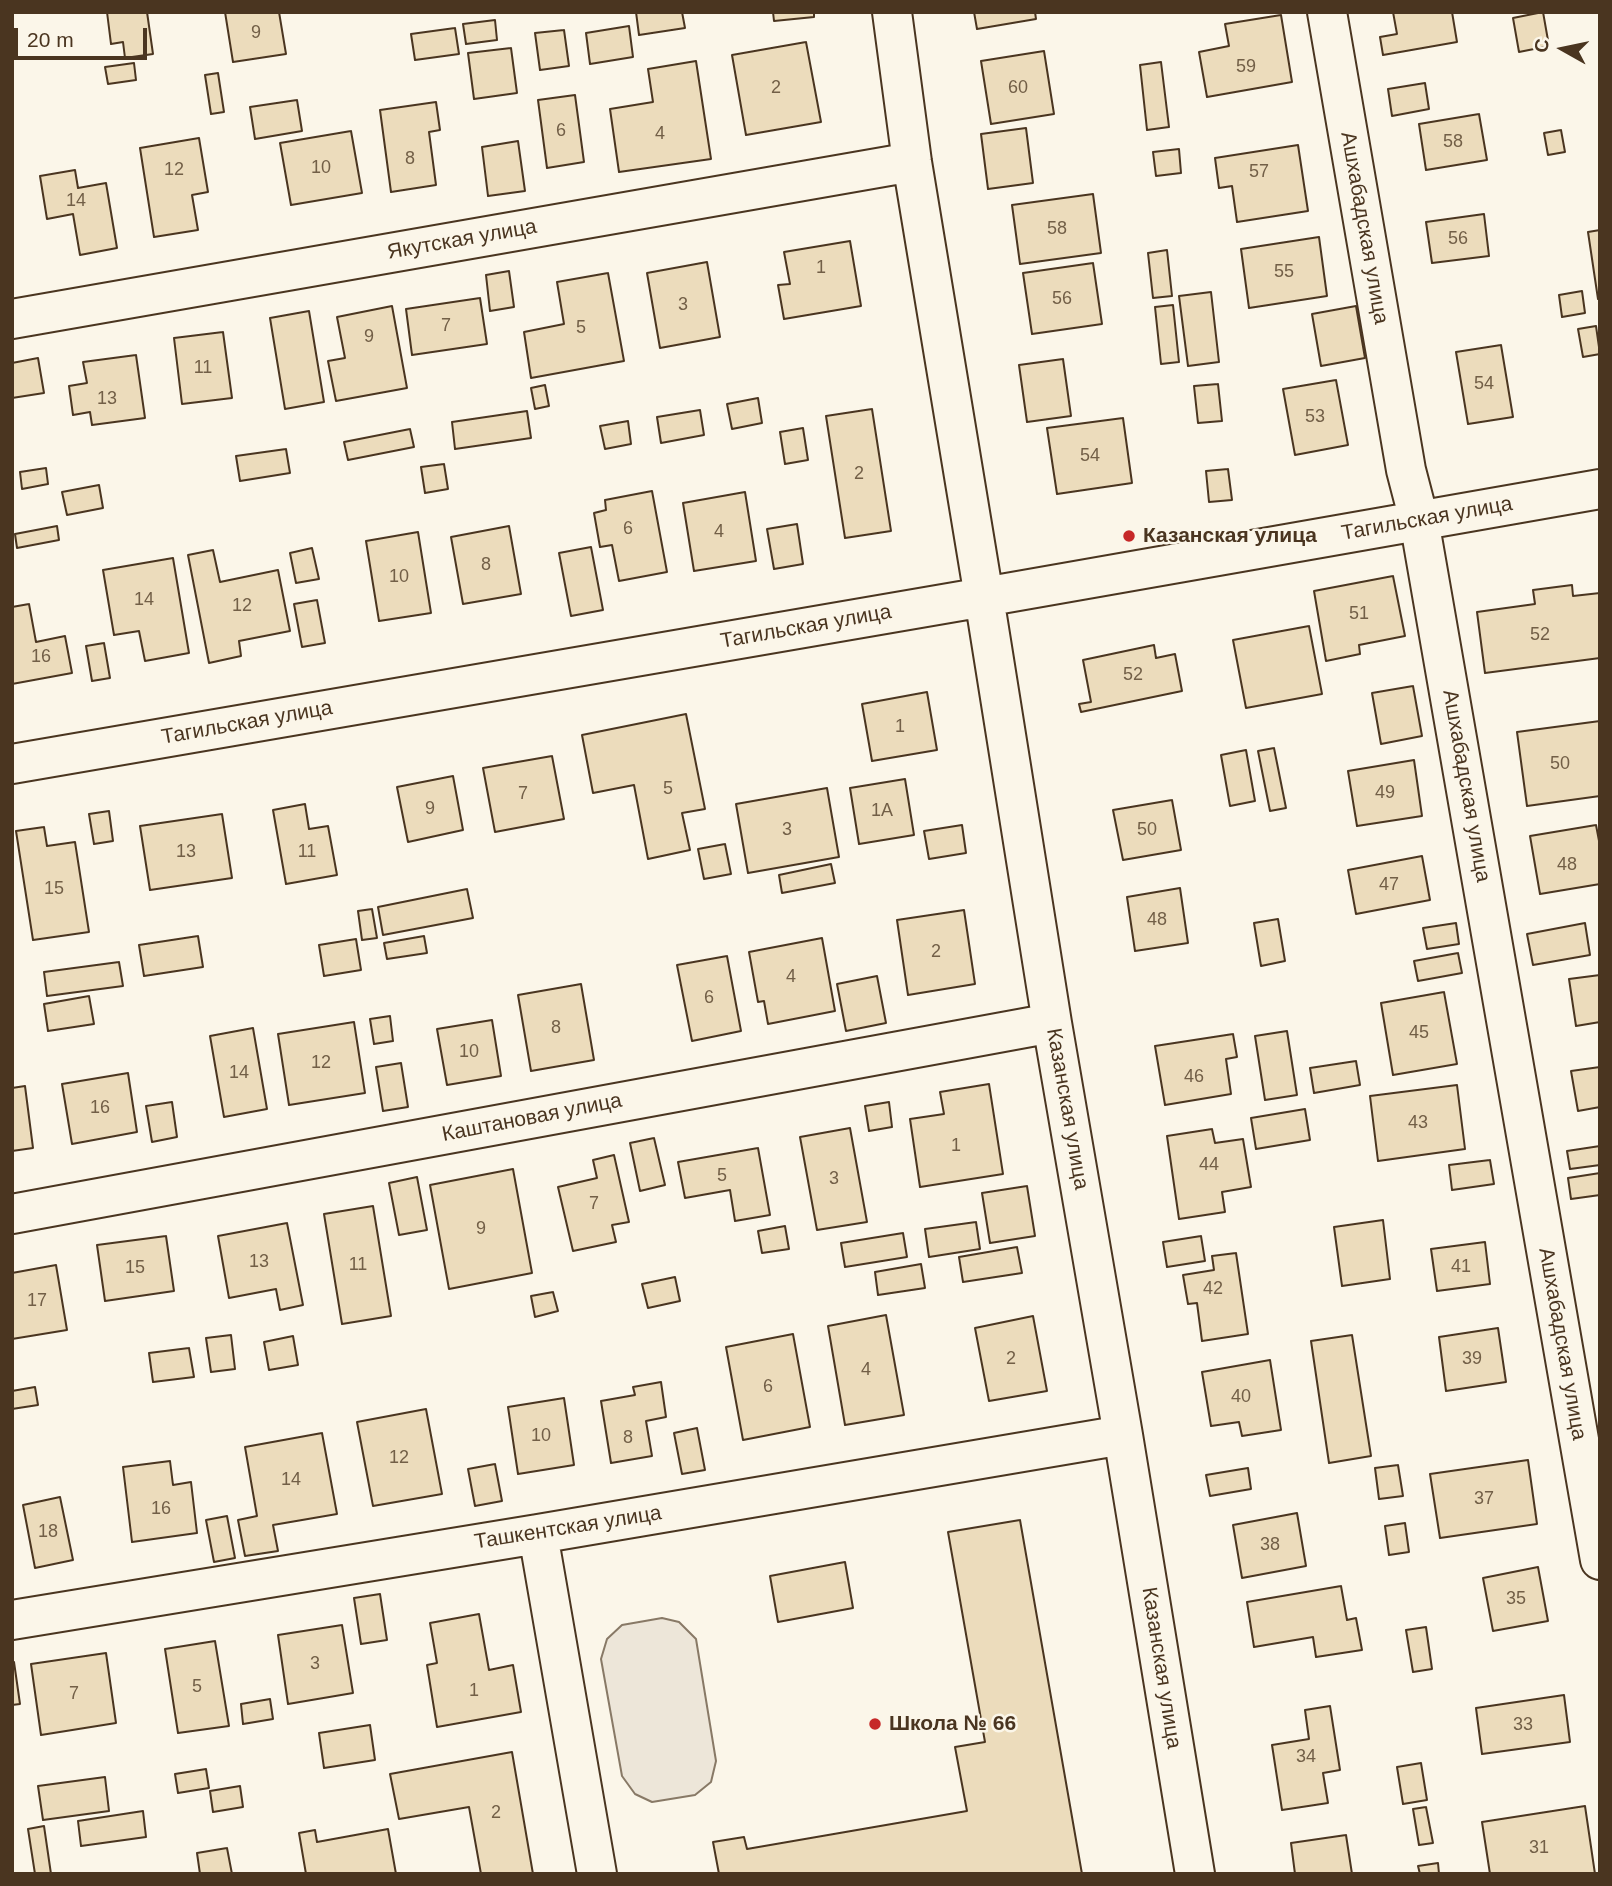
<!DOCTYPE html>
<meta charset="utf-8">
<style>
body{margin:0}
#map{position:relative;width:1612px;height:1886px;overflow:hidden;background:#fbf6e9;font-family:Arial,sans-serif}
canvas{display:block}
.frame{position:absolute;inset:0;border:14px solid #4a3520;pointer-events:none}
.north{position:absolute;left:1528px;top:14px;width:70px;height:70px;-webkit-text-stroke:5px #fbf6e9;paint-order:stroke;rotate:279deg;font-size:19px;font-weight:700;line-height:28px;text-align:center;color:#4a3520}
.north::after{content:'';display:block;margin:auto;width:24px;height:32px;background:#4a3520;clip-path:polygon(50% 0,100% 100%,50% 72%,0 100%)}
.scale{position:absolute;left:14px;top:28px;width:133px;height:32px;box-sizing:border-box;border:4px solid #4a3520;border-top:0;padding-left:9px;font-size:21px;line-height:24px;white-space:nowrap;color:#4a3520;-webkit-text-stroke:5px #fbf6e9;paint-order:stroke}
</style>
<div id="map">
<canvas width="1612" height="1886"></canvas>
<div class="frame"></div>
<div class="north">С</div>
<div class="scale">20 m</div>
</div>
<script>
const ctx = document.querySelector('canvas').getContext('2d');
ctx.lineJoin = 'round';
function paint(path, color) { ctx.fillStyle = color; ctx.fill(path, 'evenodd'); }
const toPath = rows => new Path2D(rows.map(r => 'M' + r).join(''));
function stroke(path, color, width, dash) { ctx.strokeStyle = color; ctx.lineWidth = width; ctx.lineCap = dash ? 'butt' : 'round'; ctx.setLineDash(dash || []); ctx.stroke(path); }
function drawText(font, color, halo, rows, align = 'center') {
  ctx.font = font + ' Arial,sans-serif'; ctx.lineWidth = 5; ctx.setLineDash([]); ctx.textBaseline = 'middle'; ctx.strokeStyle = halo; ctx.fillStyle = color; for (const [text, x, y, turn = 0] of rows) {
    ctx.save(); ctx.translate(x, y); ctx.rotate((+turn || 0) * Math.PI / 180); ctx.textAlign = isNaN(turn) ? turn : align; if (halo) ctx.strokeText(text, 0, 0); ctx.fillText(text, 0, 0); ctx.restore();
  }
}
const green = toPath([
 [662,1618,679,1622,696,1639,716,1761,711,1782,695,1795,652,1802,635,1794,622,1776,601,1659,607,1639,622,1625,662,1618]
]);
const building = toPath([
 [107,12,147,12,153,54,125,58,123,42,111,44,107,12],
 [225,12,279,12,286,54,233,62,225,12],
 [636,12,682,12,685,28,639,35,636,12],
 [773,12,814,12,814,17,774,21,773,12],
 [974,12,1035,12,1036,19,977,29,974,12],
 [1393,12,1452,12,1457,42,1383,55,1380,37,1397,34,1393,12],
 [1543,12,1549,46,1519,52,1513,18,1543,12],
 [1281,15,1292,82,1207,97,1199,52,1229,46,1225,24,1281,15],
 [495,20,497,40,466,44,463,24,495,20],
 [629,26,633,57,590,64,586,33,629,26],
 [455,28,459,54,415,60,411,34,455,28],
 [564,30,569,66,540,70,535,33,564,30],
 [806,42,821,122,746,135,732,55,806,42],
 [511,48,517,93,474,99,468,53,511,48],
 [1044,51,1054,114,991,124,981,61,1044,51],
 [696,61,711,159,619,172,610,109,653,102,648,69,696,61],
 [1161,62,1169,127,1147,130,1140,65,1161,62],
 [134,63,136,80,108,84,105,67,134,63],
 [218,73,224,112,211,114,205,75,218,73],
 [1425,83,1429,109,1392,116,1388,89,1425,83],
 [575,95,584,162,547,168,538,100,575,95],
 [297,100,302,131,255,139,250,107,297,100],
 [436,102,440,130,429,132,436,185,391,192,380,110,436,102],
 [1479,114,1487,160,1426,170,1419,124,1479,114],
 [1026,128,1033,183,988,189,981,134,1026,128],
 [1561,130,1565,152,1548,155,1544,133,1561,130],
 [351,131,362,193,291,205,280,143,351,131],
 [199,138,208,192,192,195,198,230,154,237,140,148,199,138],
 [518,141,525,191,488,196,482,147,518,141],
 [1298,145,1308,211,1237,222,1232,186,1219,188,1215,158,1298,145],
 [1179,149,1181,173,1156,176,1153,152,1179,149],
 [75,170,78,188,106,183,117,248,80,255,73,214,47,219,40,176,75,170],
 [1093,194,1101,253,1020,264,1012,205,1093,194],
 [1484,214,1489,256,1432,263,1426,222,1484,214],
 [1600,230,1600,298,1598,299,1588,232,1600,230],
 [1319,237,1327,296,1249,308,1241,249,1319,237],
 [850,241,861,306,784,319,778,285,790,284,784,252,850,241],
 [1167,250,1172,296,1153,298,1148,253,1167,250],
 [707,262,720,337,660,348,647,273,707,262],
 [1093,263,1102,324,1032,334,1023,273,1093,263],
 [509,271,514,307,490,311,486,275,509,271],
 [608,273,624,361,531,378,524,332,564,324,557,282,608,273],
 [1582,291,1585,313,1562,317,1559,295,1582,291],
 [1211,292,1219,362,1188,366,1179,296,1211,292],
 [480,298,487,344,412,355,406,309,480,298],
 [1173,305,1179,362,1161,364,1155,307,1173,305],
 [392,306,407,388,336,401,328,361,345,358,337,317,392,306],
 [1356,306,1365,358,1321,366,1312,314,1356,306],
 [309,311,324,402,285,409,270,318,309,311],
 [1596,326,1600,354,1583,357,1578,329,1596,326],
 [223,332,232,398,182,404,174,338,223,332],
 [1501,345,1513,417,1468,424,1456,352,1501,345],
 [136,355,145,418,92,425,90,412,73,415,69,386,87,383,83,362,136,355],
 [38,358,44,393,12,398,12,363,38,358],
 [1063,359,1071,416,1027,422,1019,365,1063,359],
 [1336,380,1348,445,1295,455,1283,389,1336,380],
 [1218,384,1222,421,1198,423,1194,386,1218,384],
 [545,385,549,406,535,409,531,388,545,385],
 [758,398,762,423,732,429,727,404,758,398],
 [872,409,891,531,845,538,826,416,872,409],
 [700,410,704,435,661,443,657,417,700,410],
 [527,411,531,438,455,449,452,422,527,411],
 [1123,418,1132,483,1057,494,1047,428,1123,418],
 [628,421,631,444,605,449,600,426,628,421],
 [803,428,808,460,785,464,780,432,803,428],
 [410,429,414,447,348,460,344,442,410,429],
 [286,449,290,473,240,481,236,456,286,449],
 [444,464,448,489,425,493,421,467,444,464],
 [46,468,48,484,22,489,20,472,46,468],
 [1228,469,1232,500,1209,502,1206,471,1228,469],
 [99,485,103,508,67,515,62,492,99,485],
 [652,491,667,572,619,581,612,545,600,547,594,513,606,510,605,500,652,491],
 [745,492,756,561,694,571,683,503,745,492],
 [797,524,803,564,774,569,767,529,797,524],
 [57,526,59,540,17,548,15,534,57,526],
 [509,526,521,594,463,604,451,537,509,526],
 [418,532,431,613,379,621,366,541,418,532],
 [591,547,603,610,571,616,559,553,591,547],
 [312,548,319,579,296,583,290,553,312,548],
 [213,550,220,582,278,570,290,631,239,641,241,656,209,663,188,555,213,550],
 [173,558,189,653,145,661,139,631,114,635,103,570,173,558],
 [1393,576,1405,636,1359,645,1360,654,1326,661,1314,591,1393,576],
 [1572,585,1573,596,1600,593,1600,658,1485,673,1477,612,1535,604,1533,590,1572,585],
 [317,600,325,643,302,647,294,604,317,600],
 [29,604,36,642,65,636,72,673,12,684,12,607,29,604],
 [1309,626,1322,694,1246,708,1233,640,1309,626],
 [104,643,110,678,92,681,86,646,104,643],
 [1154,645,1156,658,1175,654,1182,691,1081,712,1079,704,1091,702,1083,660,1154,645],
 [1413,686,1422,736,1381,744,1372,693,1413,686],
 [927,692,937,750,872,761,862,704,927,692],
 [686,714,705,809,682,813,690,850,648,859,634,785,593,793,582,735,686,714],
 [1600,721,1600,796,1527,806,1517,732,1600,721],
 [1274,748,1286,808,1270,811,1258,751,1274,748],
 [1246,750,1255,801,1230,806,1221,755,1246,750],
 [552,756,564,819,495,832,483,768,552,756],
 [1414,760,1422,816,1357,826,1348,771,1414,760],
 [453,776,463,830,408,842,397,787,453,776],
 [905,779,914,835,859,844,850,788,905,779],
 [827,788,839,857,748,873,736,804,827,788],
 [1172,800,1181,850,1123,860,1113,810,1172,800],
 [305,804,309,829,328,826,337,875,286,884,273,810,305,804],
 [109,811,113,841,94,844,89,814,109,811],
 [222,814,232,878,150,890,140,826,222,814],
 [962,825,966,853,929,859,924,831,962,825],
 [1596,825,1600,846,1600,884,1540,894,1530,836,1596,825],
 [44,827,47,846,75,842,89,932,33,940,16,831,44,827],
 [725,844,731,874,704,879,698,849,725,844],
 [1422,856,1430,900,1356,914,1348,870,1422,856],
 [831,864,835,883,782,893,779,875,831,864],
 [1180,888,1188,943,1135,951,1127,897,1180,888],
 [467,889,473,918,383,935,378,907,467,889],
 [372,909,377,938,362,940,358,911,372,909],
 [964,910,975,984,908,995,897,920,964,910],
 [1278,919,1285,961,1261,966,1254,923,1278,919],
 [1456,923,1459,944,1427,949,1423,928,1456,923],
 [1585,923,1590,955,1533,965,1527,934,1585,923],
 [198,936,203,967,144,976,139,945,198,936],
 [424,936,427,953,387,959,384,943,424,936],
 [822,938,835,1011,768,1024,764,1001,758,1002,749,952,822,938],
 [356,939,361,970,324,976,319,945,356,939],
 [1458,953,1462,973,1418,981,1414,961,1458,953],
 [727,956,741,1031,692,1041,677,965,727,956],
 [119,962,123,986,47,996,44,972,119,962],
 [1600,975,1600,1022,1576,1026,1569,979,1600,975],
 [877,976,886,1023,846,1031,837,984,877,976],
 [581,984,594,1060,531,1071,518,995,581,984],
 [1444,992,1457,1064,1393,1075,1381,1003,1444,992],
 [89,996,94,1024,48,1031,44,1004,89,996],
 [390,1016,393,1041,374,1044,370,1019,390,1016],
 [492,1020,501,1076,447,1085,437,1029,492,1020],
 [354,1022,365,1093,289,1105,278,1034,354,1022],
 [253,1028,267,1109,224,1117,210,1036,253,1028],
 [1287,1031,1297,1095,1265,1100,1255,1036,1287,1031],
 [1233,1034,1237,1057,1226,1059,1231,1094,1165,1105,1155,1046,1233,1034],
 [1356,1061,1360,1085,1314,1093,1310,1068,1356,1061],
 [401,1063,408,1107,383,1111,376,1067,401,1063],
 [1600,1067,1600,1107,1578,1111,1571,1071,1600,1067],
 [128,1073,137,1132,72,1144,62,1084,128,1073],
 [989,1084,1003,1174,920,1187,910,1119,944,1114,940,1092,989,1084],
 [1457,1085,1465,1149,1378,1161,1370,1096,1457,1085],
 [25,1086,33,1148,12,1151,12,1088,25,1086],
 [172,1102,177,1137,152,1142,146,1106,172,1102],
 [889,1102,892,1127,869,1131,865,1106,889,1102],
 [1305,1109,1310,1140,1256,1149,1251,1118,1305,1109],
 [850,1128,867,1222,817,1230,800,1137,850,1128],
 [1212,1129,1215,1143,1243,1139,1251,1187,1222,1192,1225,1212,1179,1219,1167,1136,1212,1129],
 [654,1138,665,1185,640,1191,630,1143,654,1138],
 [1600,1146,1600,1165,1570,1169,1567,1151,1600,1146],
 [758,1148,770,1215,735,1221,730,1190,685,1198,678,1162,758,1148],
 [614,1155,629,1222,612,1225,616,1242,573,1251,558,1187,597,1178,593,1160,614,1155],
 [1490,1160,1494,1184,1452,1190,1449,1165,1490,1160],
 [513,1169,532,1273,449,1289,430,1185,513,1169],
 [1600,1173,1600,1195,1571,1199,1568,1178,1600,1173],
 [417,1177,427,1230,399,1235,389,1183,417,1177],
 [1027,1186,1035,1236,990,1243,982,1193,1027,1186],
 [373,1206,391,1316,342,1324,324,1214,373,1206],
 [1383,1220,1390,1279,1342,1286,1334,1227,1383,1220],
 [976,1222,980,1249,929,1257,925,1229,976,1222],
 [287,1223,303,1305,280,1310,276,1289,229,1298,218,1236,287,1223],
 [785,1226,789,1249,762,1253,758,1231,785,1226],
 [903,1233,907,1257,845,1267,841,1243,903,1233],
 [166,1236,174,1291,105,1301,97,1245,166,1236],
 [1201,1236,1205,1261,1167,1267,1163,1242,1201,1236],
 [1485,1242,1490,1284,1437,1291,1431,1249,1485,1242],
 [1017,1247,1022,1273,963,1282,959,1257,1017,1247],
 [1236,1253,1248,1334,1202,1341,1197,1303,1188,1304,1183,1275,1214,1270,1212,1256,1236,1253],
 [921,1264,925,1288,878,1295,875,1272,921,1264],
 [56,1265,67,1330,12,1339,12,1273,56,1265],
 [675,1277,680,1301,648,1308,642,1284,675,1277],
 [553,1292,558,1311,535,1317,531,1296,553,1292],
 [886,1315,904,1415,845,1425,828,1326,886,1315],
 [1033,1316,1047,1391,989,1401,975,1328,1033,1316],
 [1498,1328,1506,1382,1446,1391,1439,1337,1498,1328],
 [793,1334,810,1427,743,1440,726,1347,793,1334],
 [231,1335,235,1369,211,1372,206,1338,231,1335],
 [1352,1335,1371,1456,1329,1463,1311,1341,1352,1335],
 [293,1336,298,1365,269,1370,264,1342,293,1336],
 [189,1348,194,1377,153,1382,149,1353,189,1348],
 [1270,1360,1281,1430,1242,1436,1239,1422,1211,1426,1202,1372,1270,1360],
 [661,1382,666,1417,646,1421,652,1456,611,1463,601,1401,635,1395,633,1387,661,1382],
 [35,1387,38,1405,12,1409,12,1391,35,1387],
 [564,1398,574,1465,518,1474,508,1407,564,1398],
 [426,1409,442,1494,373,1506,357,1422,426,1409],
 [697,1428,705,1470,682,1474,674,1433,697,1428],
 [322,1433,337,1514,273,1525,278,1551,245,1556,238,1520,257,1516,245,1447,322,1433],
 [1528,1460,1537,1524,1440,1538,1430,1474,1528,1460],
 [170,1461,173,1485,191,1482,197,1533,132,1542,123,1467,170,1461],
 [495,1464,502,1501,475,1506,468,1469,495,1464],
 [1398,1465,1403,1496,1379,1499,1375,1468,1398,1465],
 [1248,1468,1251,1489,1210,1496,1206,1475,1248,1468],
 [60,1497,73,1560,35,1568,23,1505,60,1497],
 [1297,1513,1306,1566,1242,1578,1233,1525,1297,1513],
 [227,1516,235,1558,214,1562,206,1520,227,1516],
 [1020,1520,1082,1874,719,1874,713,1842,744,1837,747,1849,967,1811,955,1747,985,1742,948,1532,1020,1520],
 [1405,1523,1409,1552,1389,1555,1385,1526,1405,1523],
 [845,1562,853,1608,778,1622,770,1576,845,1562],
 [1538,1567,1548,1621,1493,1631,1483,1578,1538,1567],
 [1341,1586,1347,1620,1356,1618,1362,1650,1316,1657,1313,1637,1254,1647,1247,1602,1341,1586],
 [380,1594,387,1640,361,1644,354,1598,380,1594],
 [479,1614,489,1670,513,1665,521,1712,437,1727,427,1665,437,1663,430,1623,479,1614],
 [342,1625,353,1693,288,1704,278,1635,342,1625],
 [1426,1627,1432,1669,1413,1672,1406,1630,1426,1627],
 [215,1641,229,1726,178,1733,165,1649,215,1641],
 [106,1653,116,1723,41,1735,31,1664,106,1653],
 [14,1662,20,1704,12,1705,12,1663,14,1662],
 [1564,1695,1570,1742,1482,1754,1476,1708,1564,1695],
 [270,1699,273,1719,243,1724,241,1704,270,1699],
 [1330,1706,1340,1770,1323,1773,1328,1803,1282,1810,1272,1745,1309,1739,1305,1710,1330,1706],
 [370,1725,375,1760,324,1768,319,1733,370,1725],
 [512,1752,533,1874,481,1874,469,1807,399,1819,390,1774,512,1752],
 [1421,1763,1427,1800,1403,1804,1397,1767,1421,1763],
 [206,1769,209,1788,178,1793,175,1774,206,1769],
 [105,1777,109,1811,43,1820,38,1786,105,1777],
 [240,1786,243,1807,213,1812,210,1791,240,1786],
 [1585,1806,1595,1874,1490,1874,1482,1822,1585,1806],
 [1426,1807,1433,1843,1419,1845,1413,1809,1426,1807],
 [143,1811,146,1837,81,1846,78,1821,143,1811],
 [44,1826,51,1874,35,1874,28,1829,44,1826],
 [388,1829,396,1874,306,1874,299,1833,315,1830,317,1842,388,1829],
 [1346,1835,1352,1874,1295,1874,1291,1843,1346,1835],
 [227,1848,232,1874,200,1874,197,1853,227,1848],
 [1438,1863,1439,1874,1420,1874,1418,1866,1438,1863]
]);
const street = toPath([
 [892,12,912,162,984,597,1052,1023,1123,1435,1195,1874],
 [1327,12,1406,470,1419,520,1600,1560],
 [12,319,912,162],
 [12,764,984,597,1600,489],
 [12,1214,1052,1023],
 [538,1534,597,1874],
 [12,1620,538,1534,1123,1435]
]);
const markers = [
 [1129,536,7,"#c62828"],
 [875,1724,7,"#c62828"]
];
const numberNames = [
 ["9",256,33],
 ["59",1246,67],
 ["2",776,88],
 ["60",1018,88],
 ["6",561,131],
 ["4",660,134],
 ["58",1453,142],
 ["8",410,159],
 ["10",321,168],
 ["12",174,170],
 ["57",1259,172],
 ["14",76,201],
 ["58",1057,229],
 ["56",1458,239],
 ["1",821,268],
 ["55",1284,272],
 ["56",1062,299],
 ["3",683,305],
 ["7",446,326],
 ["5",581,328],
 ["9",369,337],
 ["11",203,368],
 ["54",1484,384],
 ["13",107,399],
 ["53",1315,417],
 ["54",1090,456],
 ["2",859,474],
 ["6",628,529],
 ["4",719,532],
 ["8",486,565],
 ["10",399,577],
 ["14",144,600],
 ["12",242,606],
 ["51",1359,614],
 ["52",1540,635],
 ["16",41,657],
 ["52",1133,675],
 ["1",900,727],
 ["50",1560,764],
 ["5",668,789],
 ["49",1385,793],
 ["7",523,794],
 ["9",430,809],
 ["1А",882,811],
 ["3",787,830],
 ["50",1147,830],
 ["13",186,852],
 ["11",307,852],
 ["48",1567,865],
 ["47",1389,885],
 ["15",54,889],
 ["48",1157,920],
 ["2",936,952],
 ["4",791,977],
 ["6",709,998],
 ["8",556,1028],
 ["45",1419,1033],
 ["10",469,1052],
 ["12",321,1063],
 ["14",239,1073],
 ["46",1194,1077],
 ["16",100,1108],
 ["43",1418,1123],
 ["1",956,1146],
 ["44",1209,1165],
 ["5",722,1176],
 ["3",834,1179],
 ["7",594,1204],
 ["9",481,1229],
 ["13",259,1262],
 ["11",358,1265],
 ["41",1461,1267],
 ["15",135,1268],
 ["42",1213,1289],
 ["17",37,1301],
 ["2",1011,1359],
 ["39",1472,1359],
 ["4",866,1370],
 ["6",768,1387],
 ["40",1241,1397],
 ["10",541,1436],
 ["8",628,1438],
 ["12",399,1458],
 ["14",291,1480],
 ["37",1484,1499],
 ["16",161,1509],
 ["18",48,1532],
 ["38",1270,1545],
 ["35",1516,1599],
 ["3",315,1664],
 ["5",197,1687],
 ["1",474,1691],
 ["7",74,1694],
 ["33",1523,1725],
 ["34",1306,1757],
 ["2",496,1813],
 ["31",1539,1848]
];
const streetNames = [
 ["Ашхабадская улица",1364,228,80],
 ["Якутская улица",462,240,-10],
 ["Тагильская улица",1427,519,-10],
 ["Тагильская улица",806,627,-10],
 ["Тагильская улица",247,723,-10],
 ["Ашхабадская улица",1466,786,80],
 ["Казанская улица",1067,1109,80],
 ["Каштановая улица",532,1118,-11],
 ["Ашхабадская улица",1562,1344,80],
 ["Ташкентская улица",568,1528,-9],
 ["Казанская улица",1161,1668,81]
];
const poiNames = [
 ["Казанская улица",1143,536],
 ["Школа № 66",889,1724]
];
paint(green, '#ede6d9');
stroke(green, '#887966', 2);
paint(building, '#ecdcbc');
stroke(building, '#4a3520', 2);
stroke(street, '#4a3520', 42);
stroke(street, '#fbf6e9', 38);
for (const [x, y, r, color] of markers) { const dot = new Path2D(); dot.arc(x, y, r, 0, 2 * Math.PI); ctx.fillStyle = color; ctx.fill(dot); stroke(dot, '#fbf6e9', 2.5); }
drawText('18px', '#725f47', null, numberNames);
drawText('21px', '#4a3520', '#fbf6e9', streetNames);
drawText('bold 21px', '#4a3520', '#fbf6e9', poiNames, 'left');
</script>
